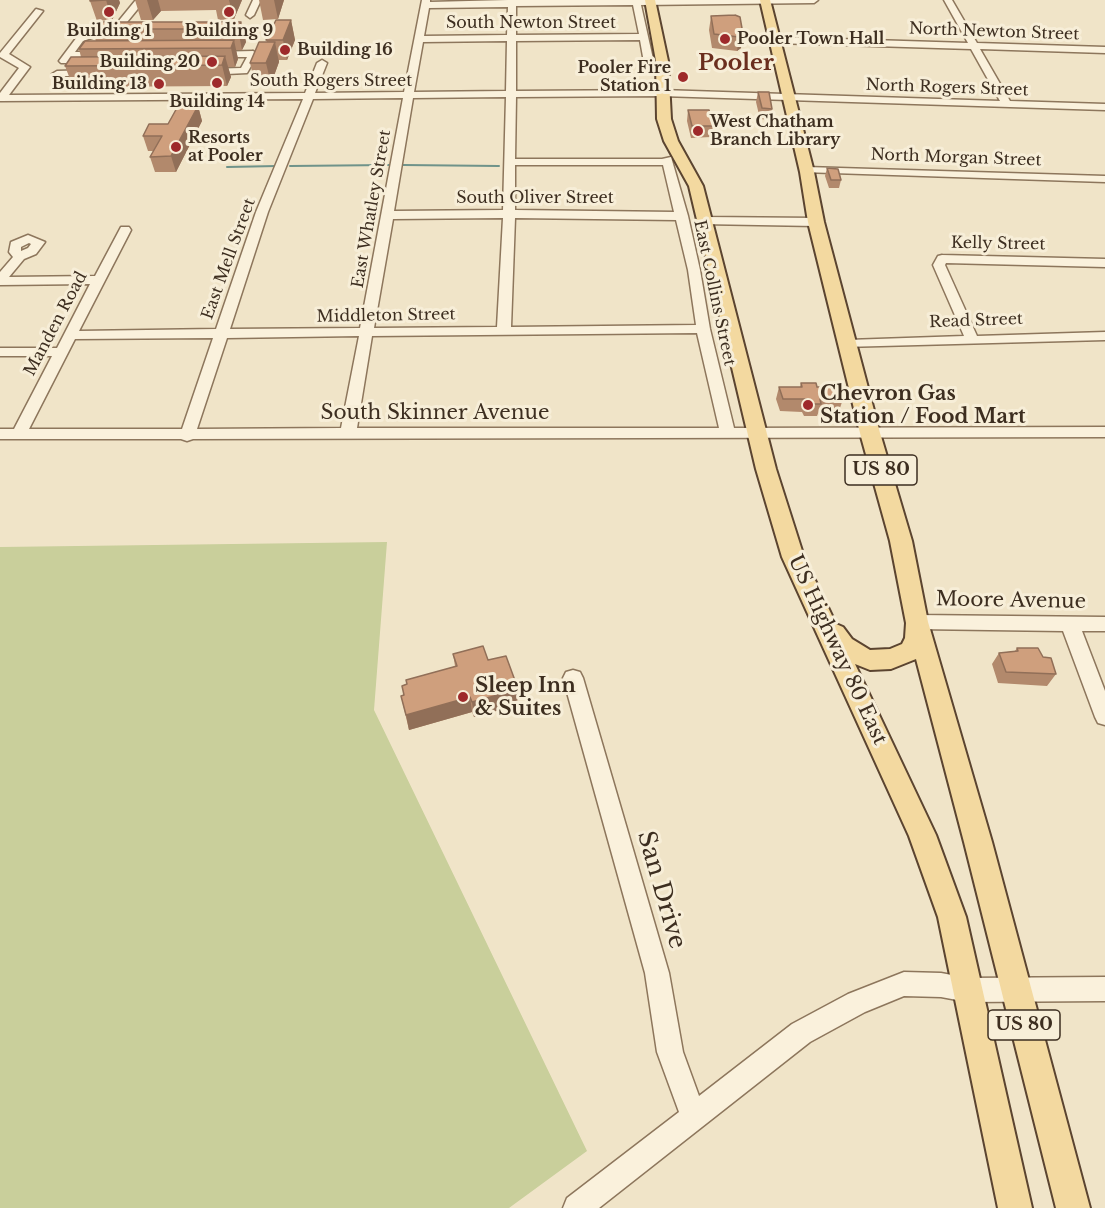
<!DOCTYPE html>
<style>
body{margin:0}
canvas{display:block;background:#f0e4c8}
</style>
<canvas width="1105" height="1208"></canvas>
<script>
const ctx = document.querySelector('canvas').getContext('2d');
ctx.lineJoin = 'round';
function paint(path, color) { ctx.fillStyle = color; ctx.fill(path, 'evenodd'); }
const toPath = rows => new Path2D(rows.map(r => 'M' + r).join(''));
function stroke(path, color, width, dash) { ctx.strokeStyle = color; ctx.lineWidth = width; ctx.lineCap = dash ? 'butt' : 'round'; ctx.setLineDash(dash || []); ctx.stroke(path); }
function drawText(font, color, halo, rows, align = 'center') {
  ctx.font = font + ' "Libre Baskerville",serif'; ctx.lineWidth = 6; ctx.setLineDash([]); ctx.textBaseline = 'middle'; ctx.strokeStyle = halo; ctx.fillStyle = color; for (const [text, x, y, turn = 0] of rows) {
    ctx.save(); ctx.translate(x, y); ctx.rotate((+turn || 0) * Math.PI / 180); ctx.textAlign = isNaN(turn) ? turn : align; if (halo) ctx.strokeText(text, 0, 0); ctx.fillText(text, 0, 0); ctx.restore();
  }
}
const green = toPath([
 [387,542,374,710,587,1151,509,1208,0,1208,0,547]
]);
const stream = toPath([
 [403,165,499,166],
 [290,166,389,165],
 [227,167,277,166]
]);
const minor = toPath([
 [139,0,152,0,141,5,123,27,83,41,75,52,103,52,106,53,106,57,71,58,67,63,61,63,59,61,77,37,117,23,135,1,139,0],
 [253,0,261,0,254,15,250,18,246,15,253,0],
 [422,0,430,0,430,2,508,0,818,0,814,3,641,5,655,68,650,71,645,68,640,40,516,41,516,91,661,90,1000,101,971,49,775,43,770,40,775,37,968,43,944,0,952,0,977,43,1105,47,1105,53,980,49,1010,101,1105,104,1105,110,661,96,516,97,515,159,662,159,671,157,688,216,700,270,710,329,734,428,1105,427,1105,437,193,439,187,441,181,439,0,439,0,429,14,429,52,356,0,356,0,348,57,348,90,284,0,285,0,272,13,257,9,252,11,242,28,235,45,242,36,254,24,259,9,277,95,276,121,227,129,227,131,230,79,331,216,329,256,212,303,99,0,101,0,93,19,68,0,57,0,53,36,9,43,11,9,54,30,67,9,95,305,93,317,63,322,60,327,63,315,93,404,92,422,0],
 [633,5,639,34,516,35,516,6,633,5],
 [508,7,507,35,424,36,429,8,508,7],
 [507,41,506,91,414,92,423,42,507,41],
 [506,97,503,210,394,211,413,98,506,97],
 [403,98,360,328,230,329,268,212,313,99,403,98],
 [515,165,663,165,674,212,515,210,515,165],
 [503,218,497,327,374,328,393,219,503,218],
 [515,218,676,220,688,270,696,325,511,327,515,218],
 [29,243,31,244,28,248,21,251,21,247,29,243],
 [697,333,719,428,357,428,372,336,697,333],
 [359,336,341,428,197,429,227,338,359,336],
 [213,338,182,429,29,429,75,339,213,338],
 [253,51,258,54,247,73,206,75,201,72,206,69,241,68,247,57,215,57,210,54,212,52,253,51],
 [57,71,91,70,96,73,91,76,54,76,52,74,57,71],
 [806,167,1105,176,1105,182,802,172,802,168,806,167],
 [705,217,816,218,822,222,816,226,701,224,701,218,705,217],
 [942,255,1105,259,1105,267,946,263,945,265,977,336,1105,332,1105,340,843,347,841,344,848,340,964,336,933,265,938,256,942,255],
 [917,615,1105,617,1105,631,1082,631,1105,691,1105,725,1098,723,1095,717,1063,631,917,629,911,627,908,622,911,617,917,615],
 [573,670,580,672,583,678,669,973,683,1052,699,1096,792,1024,848,994,904,972,941,973,968,978,1105,977,1105,1001,968,1002,941,997,904,996,865,1012,810,1042,599,1208,563,1208,567,1198,679,1112,657,1052,645,973,563,678,566,672,573,670]
]);
const major = toPath([
 [645,0,655,0,668,61,671,119,678,141,703,186,776,469,804,557,836,624,843,627,852,639,870,650,890,649,902,644,905,638,906,623,890,541,860,433,808,222,800,172,760,0,770,0,814,172,824,222,880,433,912,541,928,622,992,842,1090,1208,1056,1208,964,842,916,659,891,669,870,670,855,664,936,835,966,917,1032,1208,998,1208,938,917,909,836,782,557,756,469,689,186,664,141,657,119,656,61,645,0]
]);
const wall = toPath([
 [90,0,119,0,120,3,112,20,97,21,90,1],
 [135,0,242,0,234,19,218,20,216,10,161,11,153,20,141,20],
 [259,0,284,0,278,19,263,20],
 [735,15,741,48,737,51,712,48,709,30,711,16],
 [291,20,295,40,287,60,279,60,279,62,271,84,255,84,250,63,267,42,266,40],
 [241,22,246,42,242,50,236,50,238,59,235,67,228,67,231,77,227,86,73,87,65,66,81,57,79,49,96,41,92,29],
 [758,92,772,109,770,120,760,119,756,102],
 [198,106,202,121,176,172,155,172,150,157,153,151,148,151,143,136,168,124],
 [688,110,713,126,711,137,691,138,687,121],
 [827,168,841,180,839,188,829,188,825,176],
 [801,383,817,387,843,399,839,411,819,411,817,416,804,416,802,412,780,411,776,399,779,387,800,387],
 [1017,648,1056,674,1047,686,998,683,992,664,999,653,1015,651],
 [453,654,488,660,518,700,506,704,507,708,474,717,472,712,409,730,401,696,404,695,402,686,455,666]
]);
const shadedWall = toPath([
 [106,0,119,0,120,3,112,20],
 [147,0,158,0,161,11,153,20],
 [229,0,242,0,234,19],
 [274,0,284,0,278,19],
 [291,20,295,40,287,60,283,40],
 [241,22,246,42,242,50,238,29],
 [743,34,741,48,737,51,739,37],
 [234,40,238,59,235,67,231,48],
 [275,42,279,62,271,84,266,63],
 [225,56,231,77,227,86,222,65],
 [198,106,202,121,176,172,171,156],
 [517,686,518,700,506,704,507,708,474,717,472,702,504,689],
 [470,697,472,712,409,730,406,715]
]);
const building = toPath([
 [90,0,106,0,90,1,90,0],
 [735,15,740,17,743,34,739,37,714,34,711,16,735,15],
 [276,20,291,20,283,40,266,40,276,20],
 [97,22,241,22,238,29,92,29,97,22],
 [234,40,231,48,79,49,85,41,234,40],
 [259,42,275,42,266,63,250,63,259,42],
 [225,56,222,65,65,66,71,57,225,56],
 [758,92,769,92,772,109,762,108,758,92],
 [178,106,198,106,171,156,150,157,162,136,143,136,149,124,168,124,178,106],
 [688,110,709,110,713,126,692,126,688,110],
 [827,168,838,169,841,180,831,180,827,168],
 [801,383,816,383,817,387,839,387,843,399,820,399,821,404,807,404,806,399,783,399,779,387,802,387,801,383],
 [483,646,488,660,506,656,517,686,504,689,505,693,472,702,470,697,406,715,401,696,404,695,402,686,407,684,406,680,457,666,453,654,483,646],
 [1017,648,1038,648,1043,657,1051,658,1056,674,1006,672,999,653,1018,651,1017,648]
]);
const markers = [
 [109,12,6,"#9e2a2b"],
 [229,12,6,"#9e2a2b"],
 [725,39,6,"#9e2a2b"],
 [285,50,6,"#9e2a2b"],
 [212,62,6,"#9e2a2b"],
 [683,77,6,"#9e2a2b"],
 [217,83,6,"#9e2a2b"],
 [159,84,6,"#9e2a2b"],
 [698,131,6,"#9e2a2b"],
 [176,147,6,"#9e2a2b"],
 [808,405,6,"#9e2a2b"],
 [463,697,6,"#9e2a2b"]
];
const farStreetnames = [
 ["South Newton Street",531,23],
 ["North Newton Street",994,32,2],
 ["South Rogers Street",331,81],
 ["North Rogers Street",947,88,2],
 ["North Morgan Street",956,158,2],
 ["South Oliver Street",535,198],
 ["East Whatley Street",372,209,-80],
 ["Kelly Street",998,244,1],
 ["East Mell Street",229,259,-70],
 ["East Collins Street",714,293,78],
 ["Middleton Street",386,316,-1],
 ["Read Street",976,321,-2],
 ["Manden Road",56,324,-62]
];
const farPoinames = [
 ["Building 1",109,31,"center"],
 ["Building 9",229,31,"center"],
 ["Pooler Town Hall",737,39],
 ["Building 16",297,50],
 ["Building 20",200,62,"right"],
 ["Pooler Fire",671,68,"right"],
 ["Station 1",671,86,"right"],
 ["Building 13",147,84,"right"],
 ["Building 14",217,102,"center"],
 ["West Chatham",710,122],
 ["Branch Library",710,140],
 ["Resorts",188,138],
 ["at Pooler",188,156]
];
const shields = [
 [881,470,72],
 [1024,1025,72]
];
const shieldNames = [
 ["US 80",881,470],
 ["US 80",1024,1025]
];
const poiNames = [
 ["Chevron Gas",820,394],
 ["Station / Food Mart",820,417],
 ["Sleep Inn",475,686],
 ["& Suites",475,709]
];
const streetNames = [
 ["South Skinner Avenue",435,413],
 ["Moore Avenue",1011,601,1],
 ["US Highway 80 East",837,650,65]
];
const farDistrictnames = [
 ["Pooler",736,64]
];
const nearStreetnames = [
 ["San Drive",661,890,74]
];
paint(green, '#c9cf9b');
stroke(stream, '#6f938a', 2);
stroke(minor, '#8d765c', 3);
stroke(major, '#5b4430', 4);
paint(minor, '#faf1dc');
paint(major, '#f3d9a0');
paint(wall, '#b2896c');
paint(shadedWall, '#916f58');
paint(building, '#cf9f7d');
stroke(building, '#916f58', 1.5);
for (const [x, y, r, color] of markers) { const dot = new Path2D(); dot.arc(x, y, r, 0, 2 * Math.PI); ctx.fillStyle = color; ctx.fill(dot); stroke(dot, '#f7eed8', 2); }
drawText('16px', '#3d2e20', '#f7eed8', farStreetnames);
drawText('bold 16px', '#3d2e20', '#f7eed8', farPoinames, 'left');
for (const [x, y, w] of shields) { const box = new Path2D(); box.roundRect(x - w / 2, y - 15, w, 30, 4.5); ctx.fillStyle = '#f7eed8'; ctx.fill(box); stroke(box, '#3d2e20', 1.5); }
drawText('bold 18px', '#3d2e20', null, shieldNames);
drawText('bold 20px', '#3d2e20', '#f7eed8', poiNames, 'left');
drawText('20px', '#3d2e20', '#f7eed8', streetNames);
drawText('bold 22px', '#6b2e1e', '#f7eed8', farDistrictnames);
drawText('24px', '#3d2e20', '#f7eed8', nearStreetnames);
</script>
